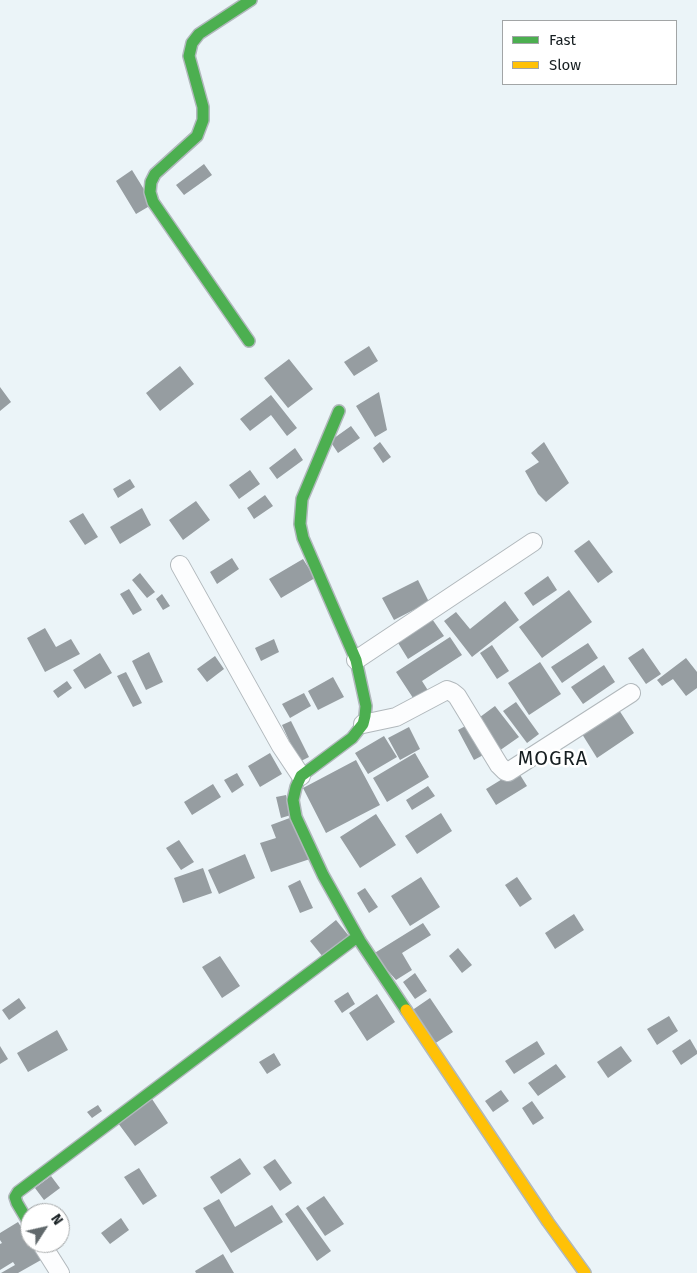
<!DOCTYPE html>
<style>
body{margin:0}
#map{position:relative;width:697px;height:1273px;overflow:hidden;background:#ebf4f8;font-family:"Fira Sans",sans-serif}
canvas{display:block}
.legend{position:absolute;left:502px;top:20px;width:175px;height:65px;box-sizing:border-box;background:#fff;border:1px solid #a2a5a6;margin:0;padding:6px 9px;list-style:none;font-size:15px;color:#161e21}
.legend li{display:flex;align-items:center;gap:10px;height:25px}
.legend b{width:25px;border:1px solid #a2a5a6}
.north{position:absolute;left:20px;top:1203px;width:50px;height:50px;box-sizing:border-box;background:#fff;border:1px solid #a2a5a6;border-radius:50%;rotate:55deg;font-size:14px;font-weight:700;line-height:20px;text-align:center;color:#161e21}
.north::after{content:'';display:block;margin:auto;width:18px;height:22px;background:#61696c;clip-path:polygon(50% 0,100% 100%,50% 72%,0 100%)}
</style>
<div id="map">
<canvas width="697" height="1273"></canvas>
<ul class="legend">
<li><b style="height:6px;background:#4caf50"></b>Fast</li>
<li><b style="height:6px;background:#ffc107"></b>Slow</li>
</ul>
<div class="north">N</div>
</div>
<script>
const ctx = document.querySelector('canvas').getContext('2d');
ctx.lineJoin = 'round';
function paint(path, color) { ctx.fillStyle = color; ctx.fill(path, 'evenodd'); }
const toPath = rows => new Path2D(rows.map(r => 'M' + r).join(''));
function stroke(path, color, width, dash) { ctx.strokeStyle = color; ctx.lineWidth = width; ctx.lineCap = dash ? 'butt' : 'round'; ctx.setLineDash(dash || []); ctx.stroke(path); }
function drawText(font, color, halo, rows, align = 'center') {
  ctx.font = font + ' "Fira Sans",sans-serif'; ctx.lineWidth = 5; ctx.setLineDash([]); ctx.textBaseline = 'middle'; ctx.strokeStyle = halo; ctx.fillStyle = color; for (const [text, x, y, turn = 0] of rows) {
    ctx.save(); ctx.translate(x, y); ctx.rotate((+turn || 0) * Math.PI / 180); ctx.textAlign = isNaN(turn) ? turn : align; if (halo) ctx.strokeText(text, 0, 0); ctx.fillText(text, 0, 0); ctx.restore();
  }
}
const building = toPath([
 [204,164,212,175,184,195,176,185],
 [132,170,153,204,136,214,116,181],
 [369,346,378,361,354,376,344,362],
 [289,359,313,389,288,408,264,378],
 [180,366,194,384,160,411,146,393],
 [0,387,11,402,0,411],
 [379,392,387,430,375,437,356,406],
 [271,395,297,428,287,436,271,415,250,431,240,419],
 [351,426,360,438,338,453,330,441],
 [380,442,391,457,383,463,373,448],
 [544,442,569,483,546,502,538,494,525,471,539,462,531,453],
 [295,448,303,460,277,479,269,468],
 [250,470,260,484,239,499,229,485],
 [130,479,135,487,118,498,113,489],
 [265,495,273,506,254,519,247,508],
 [196,501,210,520,183,540,169,520],
 [142,508,151,525,120,544,110,527],
 [83,513,98,537,85,545,69,521],
 [589,540,613,572,598,583,574,551],
 [232,558,239,569,217,584,210,572],
 [303,559,315,578,281,598,269,579],
 [140,573,155,592,147,598,132,580],
 [548,576,557,590,533,606,524,593],
 [418,580,429,602,394,620,382,598],
 [129,589,142,610,133,615,120,594],
 [569,590,592,622,542,658,519,627],
 [162,594,170,606,163,610,156,599],
 [505,601,519,620,472,657,444,621,456,612,470,629],
 [430,616,444,636,408,659,395,638],
 [45,628,56,647,71,639,80,654,45,672,27,638],
 [450,637,462,655,422,681,429,692,415,701,396,672],
 [274,639,279,652,261,661,255,648],
 [588,643,598,658,562,683,551,667],
 [492,645,509,671,497,679,480,653],
 [643,648,661,674,646,684,628,658],
 [149,652,163,682,146,690,132,661],
 [100,653,112,673,85,689,73,670],
 [215,656,224,669,207,682,197,669],
 [686,658,697,672,697,688,686,696,673,679,662,686,657,680],
 [540,662,561,694,529,715,508,683],
 [604,665,615,682,583,704,571,687],
 [126,672,142,703,133,707,117,676],
 [333,677,344,697,318,710,308,691],
 [67,681,72,688,58,698,53,691],
 [304,693,311,706,290,718,282,704],
 [516,702,539,734,527,743,503,711],
 [495,706,519,737,499,751,476,720],
 [619,710,634,733,597,758,582,734],
 [291,721,309,757,299,762,282,725],
 [471,723,487,753,474,760,458,730],
 [409,727,420,749,400,760,388,738],
 [384,736,397,757,368,774,355,753],
 [270,753,282,774,260,787,248,766],
 [415,753,429,777,387,802,373,778],
 [356,760,380,805,326,833,303,788],
 [517,770,527,786,496,805,486,789],
 [237,773,244,785,232,793,224,780],
 [213,784,221,797,192,815,184,802],
 [428,786,435,796,412,810,406,800],
 [286,795,291,815,281,818,276,797],
 [441,813,452,831,417,854,405,836],
 [376,814,396,845,360,868,340,837],
 [295,816,310,859,271,872,260,843,276,838,271,825],
 [179,840,194,862,181,870,166,848],
 [245,854,255,878,219,894,208,870],
 [203,868,212,893,183,903,174,878],
 [421,877,440,907,410,926,391,896],
 [517,877,532,899,520,907,505,885],
 [300,880,313,908,300,913,288,886],
 [365,888,378,907,369,913,357,893],
 [574,914,584,930,555,949,545,933],
 [336,920,349,936,323,957,310,941],
 [423,923,431,935,402,953,412,970,396,980,373,954],
 [458,948,472,965,462,973,449,956],
 [220,956,240,986,222,998,202,967],
 [415,973,427,991,415,999,403,982],
 [348,992,355,1004,342,1013,334,1001],
 [377,994,395,1022,367,1041,349,1013],
 [19,998,26,1008,9,1020,2,1010],
 [430,998,453,1032,434,1044,411,1011],
 [669,1016,678,1031,657,1045,647,1029],
 [57,1030,68,1050,28,1072,17,1053],
 [690,1039,697,1051,697,1054,681,1065,672,1051],
 [537,1041,545,1054,514,1074,505,1061],
 [0,1046,8,1059,0,1064],
 [621,1046,632,1061,608,1078,597,1062],
 [274,1053,281,1065,267,1074,259,1062],
 [556,1064,566,1077,538,1096,528,1083],
 [501,1090,509,1101,493,1112,485,1101],
 [152,1099,168,1123,135,1146,118,1123],
 [532,1101,544,1118,533,1125,522,1108],
 [98,1105,102,1111,92,1118,87,1112],
 [240,1158,251,1174,221,1194,210,1177],
 [275,1159,292,1183,280,1191,263,1167],
 [139,1168,157,1196,143,1205,124,1177],
 [51,1176,60,1188,44,1200,35,1188],
 [324,1196,344,1224,325,1236,306,1208],
 [219,1199,235,1227,272,1205,283,1222,231,1253,203,1208],
 [298,1205,331,1251,317,1261,285,1214],
 [121,1218,129,1230,110,1244,101,1233],
 [18,1222,41,1260,18,1273,1,1273,15,1265,13,1262,0,1270,0,1244,2,1243,0,1240,0,1233],
 [223,1254,234,1273,196,1273,195,1271]
]);
const street = toPath([
 [180,565,281,746,301,776],
 [356,660,533,542],
 [363,724,396,717,447,690,452,692,457,696,499,765,505,771,508,772,631,693],
 [41,1243,60,1273]
]);
const fast = toPath([
 [249,341,153,202,150,192,151,182,155,174,197,136,203,120,203,107,189,56,192,43,199,34,251,0],
 [339,411,302,499,300,524,303,538,356,660,366,706,365,716,363,724,352,738,301,776,296,787,293,800,296,817,323,875,360,941,406,1010],
 [30,1225,17,1203,15,1197,18,1192,357,937]
]);
const slow = toPath([
 [406,1010,548,1222,585,1273]
]);
const quarterNames = [
 ["MOGRA",553,759]
];
paint(building, '#969da1');
stroke(street, '#b1b8bc', 20);
stroke(fast, '#b1b8bc', 14);
stroke(slow, '#b1b8bc', 14);
stroke(street, '#fcfdfe', 18);
stroke(fast, '#4caf50', 11);
stroke(slow, '#ffc107', 11);
ctx.letterSpacing = '1px';
drawText('20px', '#161e21', '#fff', quarterNames);
ctx.letterSpacing = '0px';
</script>
